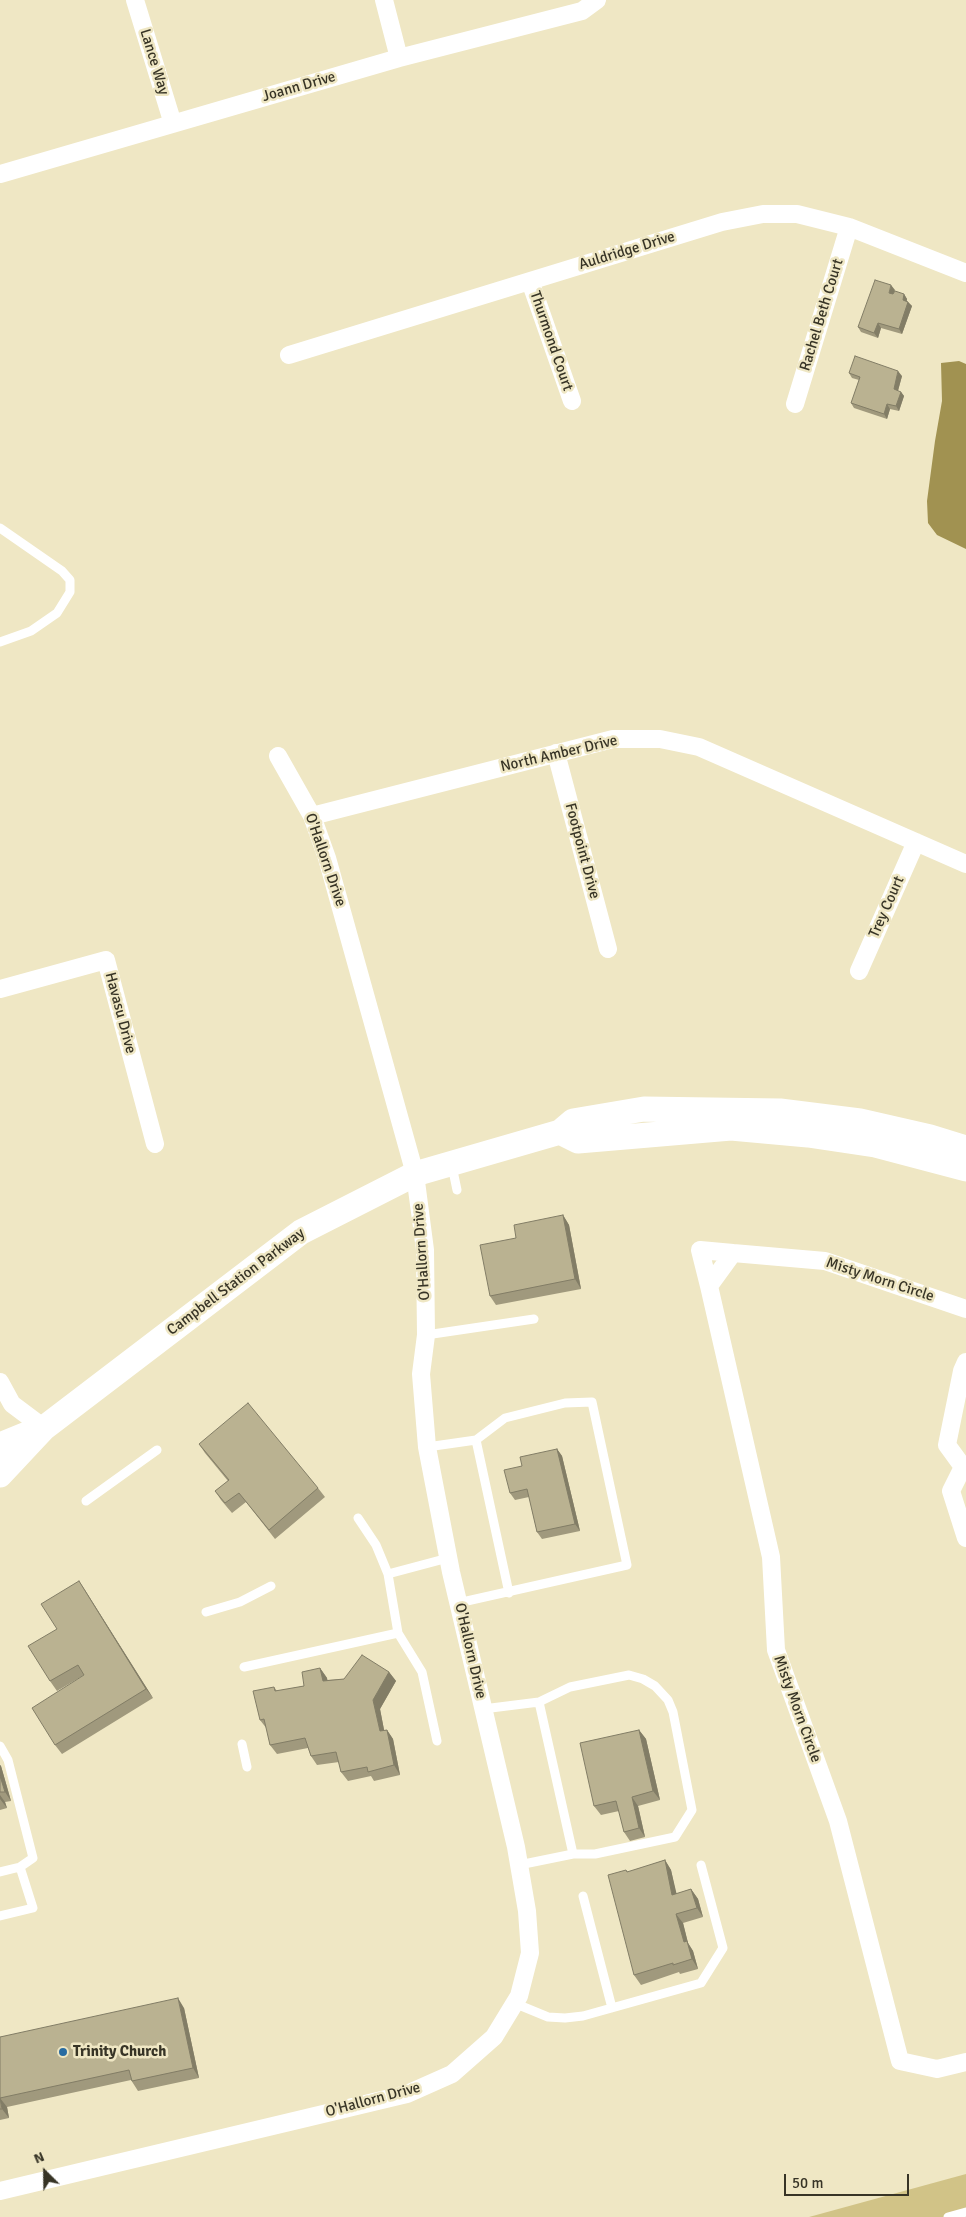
<!DOCTYPE html>
<style>
body{margin:0}
#map{position:relative;width:966px;height:2217px;overflow:hidden;background:#efe7c4;font-family:Signika,sans-serif}
canvas{display:block}
.north{position:absolute;left:20px;top:2147px;width:50px;height:50px;-webkit-text-stroke:4px #efe7c4;paint-order:stroke;rotate:337deg;font-size:14px;font-weight:700;line-height:20px;text-align:center;color:#373426}
.north::after{content:'';display:block;margin:auto;width:18px;height:22px;background:#373426;clip-path:polygon(50% 0,100% 100%,50% 72%,0 100%)}
.scale{position:absolute;left:784px;top:2174px;width:125px;height:22px;box-sizing:border-box;border:2px solid #373426;border-top:0;padding-left:6px;font-size:15px;line-height:18px;white-space:nowrap;color:#373426;-webkit-text-stroke:4px #efe7c4;paint-order:stroke}
</style>
<div id="map">
<canvas width="966" height="2217"></canvas>
<div class="north">N</div>
<div class="scale">50 m</div>
</div>
<script>
const ctx = document.querySelector('canvas').getContext('2d');
ctx.lineJoin = 'round';
function paint(path, color) { ctx.fillStyle = color; ctx.fill(path, 'evenodd'); }
const toPath = rows => new Path2D(rows.map(r => 'M' + r).join(''));
function stroke(path, color, width, dash) { ctx.strokeStyle = color; ctx.lineWidth = width; ctx.lineCap = dash ? 'butt' : 'round'; ctx.setLineDash(dash || []); ctx.stroke(path); }
function drawText(font, color, halo, rows, align = 'center') {
  ctx.font = font + ' Signika,sans-serif'; ctx.lineWidth = 5; ctx.setLineDash([]); ctx.textBaseline = 'middle'; ctx.strokeStyle = halo; ctx.fillStyle = color; for (const [text, x, y, turn = 0] of rows) {
    ctx.save(); ctx.translate(x, y); ctx.rotate((+turn || 0) * Math.PI / 180); ctx.textAlign = isNaN(turn) ? turn : align; if (halo) ctx.strokeText(text, 0, 0); ctx.fillText(text, 0, 0); ctx.restore();
  }
}
const green = toPath([
 [966,2174,966,2217,809,2217]
]);
const water = toPath([
 [959,361,966,364,966,549,937,535,928,523,927,501,935,441,942,401,941,363]
]);
const lane = toPath([
 [0,528,62,571,70,580,70,592,57,613,31,631,0,642],
 [452,1166,457,1190],
 [426,1335,534,1319],
 [476,1440,509,1593],
 [427,1447,476,1440,505,1418,565,1403,592,1402,627,1565,458,1603],
 [86,1501,157,1450],
 [358,1518,376,1545,388,1574,448,1558],
 [388,1574,398,1633,422,1672,437,1741],
 [206,1612,240,1602,271,1586],
 [244,1667,398,1633],
 [539,1702,573,1854],
 [483,1709,539,1702,570,1687,629,1675,643,1679,655,1686,668,1700,673,1712,692,1810,675,1837,595,1854,573,1854,519,1865],
 [242,1744,247,1767],
 [0,1746,8,1760,33,1858,20,1867,33,1908,0,1916],
 [0,1872,20,1867],
 [583,1896,612,2008],
 [514,2003,548,2017,565,2018,583,2016,701,1983,723,1948,701,1865],
 [948,2217,966,2212]
]);
const street = toPath([
 [135,0,173,124],
 [384,0,399,58],
 [0,174,399,58,582,11,597,0],
 [530,281,572,401],
 [289,355,722,222,763,214,797,214,849,227,966,273],
 [795,404,849,227],
 [556,753,608,949],
 [312,816,613,739,660,739,699,747,966,864],
 [859,971,916,842],
 [0,989,106,960,155,1144],
 [709,1286,700,1250,733,1253],
 [966,1309,825,1261,733,1253,709,1286,771,1557,776,1650,838,1821,900,2061,937,2069,966,2062],
 [966,1362,962,1371,947,1445,963,1467,951,1491,966,1538],
 [0,1382,12,1404,44,1428],
 [0,2191,407,2094,452,2074,494,2037,519,1996,530,1953,527,1911,516,1847,451,1572,427,1447,421,1374,426,1335,425,1250,415,1174,327,858,312,816,278,756]
]);
const secondary = toPath([
 [560,1132,578,1141,731,1128,808,1135,875,1145,966,1169],
 [0,1445,39,1429],
 [0,1475,44,1428,301,1232,415,1174,560,1132,573,1121,644,1109,780,1111,860,1121,930,1137,966,1148]
]);
const wall = toPath([
 [895,290,893,294,904,294,907,299,907,301,912,306,902,334,881,328,878,338,861,332,858,327],
 [849,373,902,376,898,391,901,392,904,396,899,411,890,409,887,419,854,408,851,403,859,380,852,378],
 [563,1215,569,1225,581,1289,496,1305,490,1296,516,1238],
 [199,1444,318,1488,325,1497,275,1539,246,1502,232,1513,221,1500,215,1491,228,1481,205,1453],
 [557,1449,562,1456,580,1531,542,1539,537,1532,529,1497,515,1500,510,1493,522,1466],
 [79,1581,153,1698,62,1754,55,1745,84,1675,57,1691,50,1681],
 [320,1668,327,1678,327,1680,344,1679,389,1672,396,1681,380,1709,384,1730,387,1730,393,1739,400,1775,374,1781,371,1776,348,1781,341,1772,339,1762,317,1765,311,1756,308,1748,277,1754,270,1745,267,1729,260,1720,274,1687,277,1691,304,1686],
 [639,1730,646,1739,660,1800,638,1806,645,1837,630,1841,624,1832,619,1811,601,1815,594,1806],
 [0,1765,1,1766,11,1801,5,1802,7,1808,0,1810],
 [665,1860,671,1870,676,1894,691,1889,698,1899,703,1917,683,1923,688,1943,693,1951,698,1969,680,1974,679,1972,641,1985,634,1975,626,1870,628,1872],
 [184,2008,199,2078,138,2091,131,2080,7,2107,9,2118,0,2120,0,2037]
]);
const shadedWall = toPath([
 [891,285,895,290,892,298,889,293],
 [904,294,907,299,906,304,903,300],
 [908,302,912,306,902,334,899,329],
 [878,323,881,328,878,338,874,333],
 [898,371,902,376,897,394,894,389],
 [901,392,904,396,899,411,896,406],
 [887,404,890,409,887,419,884,414],
 [563,1215,569,1225,581,1289,575,1279],
 [557,1449,562,1456,580,1531,575,1524],
 [79,1581,85,1590,153,1698,146,1689],
 [320,1668,327,1678,330,1690,323,1681],
 [389,1672,396,1681,380,1709,386,1740,380,1731,373,1700],
 [387,1730,393,1739,400,1775,394,1765],
 [639,1730,646,1739,660,1800,653,1791],
 [0,1765,1,1766,11,1801,5,1792,0,1776],
 [0,1795,5,1802,7,1808,0,1799],
 [632,1797,638,1806,645,1837,639,1828],
 [665,1860,671,1870,679,1904,672,1895],
 [691,1889,698,1899,703,1917,697,1908],
 [676,1914,683,1923,688,1943,693,1951,698,1969,692,1959,684,1942],
 [178,1998,184,2008,199,2078,193,2068],
 [0,2098,7,2107,9,2118,2,2109]
]);
const building = toPath([
 [875,280,891,285,889,293,893,294,895,291,904,294,903,300,908,302,899,329,878,323,874,333,858,327,875,280],
 [855,356,898,371,894,389,901,392,896,406,887,404,884,414,851,403,860,377,849,373,855,356],
 [563,1215,575,1279,490,1296,480,1245,516,1238,514,1225,563,1215],
 [248,1403,318,1488,269,1530,239,1493,225,1503,215,1491,229,1480,199,1444,248,1403],
 [557,1449,575,1524,537,1532,527,1489,510,1493,504,1470,522,1466,520,1457,557,1449],
 [79,1581,146,1689,55,1745,32,1708,84,1675,78,1665,50,1681,28,1646,57,1629,41,1604,79,1581],
 [362,1655,389,1672,373,1700,380,1731,387,1730,394,1765,368,1772,367,1767,341,1772,336,1752,311,1756,305,1738,270,1745,264,1719,260,1720,253,1691,274,1687,275,1691,304,1686,302,1672,320,1668,323,1681,344,1679,362,1655],
 [639,1730,653,1791,632,1797,639,1828,624,1832,616,1801,594,1806,580,1743,639,1730],
 [0,1776,5,1792,0,1792,0,1776],
 [665,1860,672,1895,691,1889,697,1908,676,1914,684,1942,687,1941,692,1959,673,1965,673,1963,634,1975,608,1875,626,1870,627,1872,665,1860],
 [178,1998,193,2068,132,2081,129,2070,0,2098,2,2109,0,2109,0,2037,178,1998]
]);
const markers = [
 [63,2052,5,"#286ba1"]
];
const streetNames = [
 ["Lance Way",154,62,73],
 ["Joann Drive",299,87,-16],
 ["Auldridge Drive",627,251,-17],
 ["Rachel Beth Court",822,315,-73],
 ["Thurmond Court",551,341,71],
 ["North Amber Drive",559,754,-13],
 ["Footpoint Drive",582,851,75],
 ["O'Hallorn Drive",325,860,71],
 ["Trey Court",887,907,-66],
 ["Havasu Drive",120,1013,75],
 ["O'Hallorn Drive",422,1252,-94],
 ["Misty Morn Circle",880,1280,18],
 ["Campbell Station Parkway",236,1282,-37],
 ["O'Hallorn Drive",470,1651,77],
 ["Misty Morn Circle",797,1709,70],
 ["O'Hallorn Drive",373,2100,-15]
];
const poiNames = [
 ["Trinity Church",73,2052]
];
paint(green, '#d1c387');
paint(water, '#a19251');
stroke(lane, '#fff', 9);
stroke(street, '#fff', 18);
stroke(secondary, '#fff', 25);
paint(wall, '#a0997d');
paint(shadedWall, '#827d66');
paint(building, '#bab291');
stroke(building, '#827d66', 1);
for (const [x, y, r, color] of markers) { const dot = new Path2D(); dot.arc(x, y, r, 0, 2 * Math.PI); ctx.fillStyle = color; ctx.fill(dot); stroke(dot, '#efe7c4', 2); }
drawText('15px', '#373426', '#efe7c4', streetNames);
drawText('bold 15px', '#373426', '#efe7c4', poiNames, 'left');
</script>
